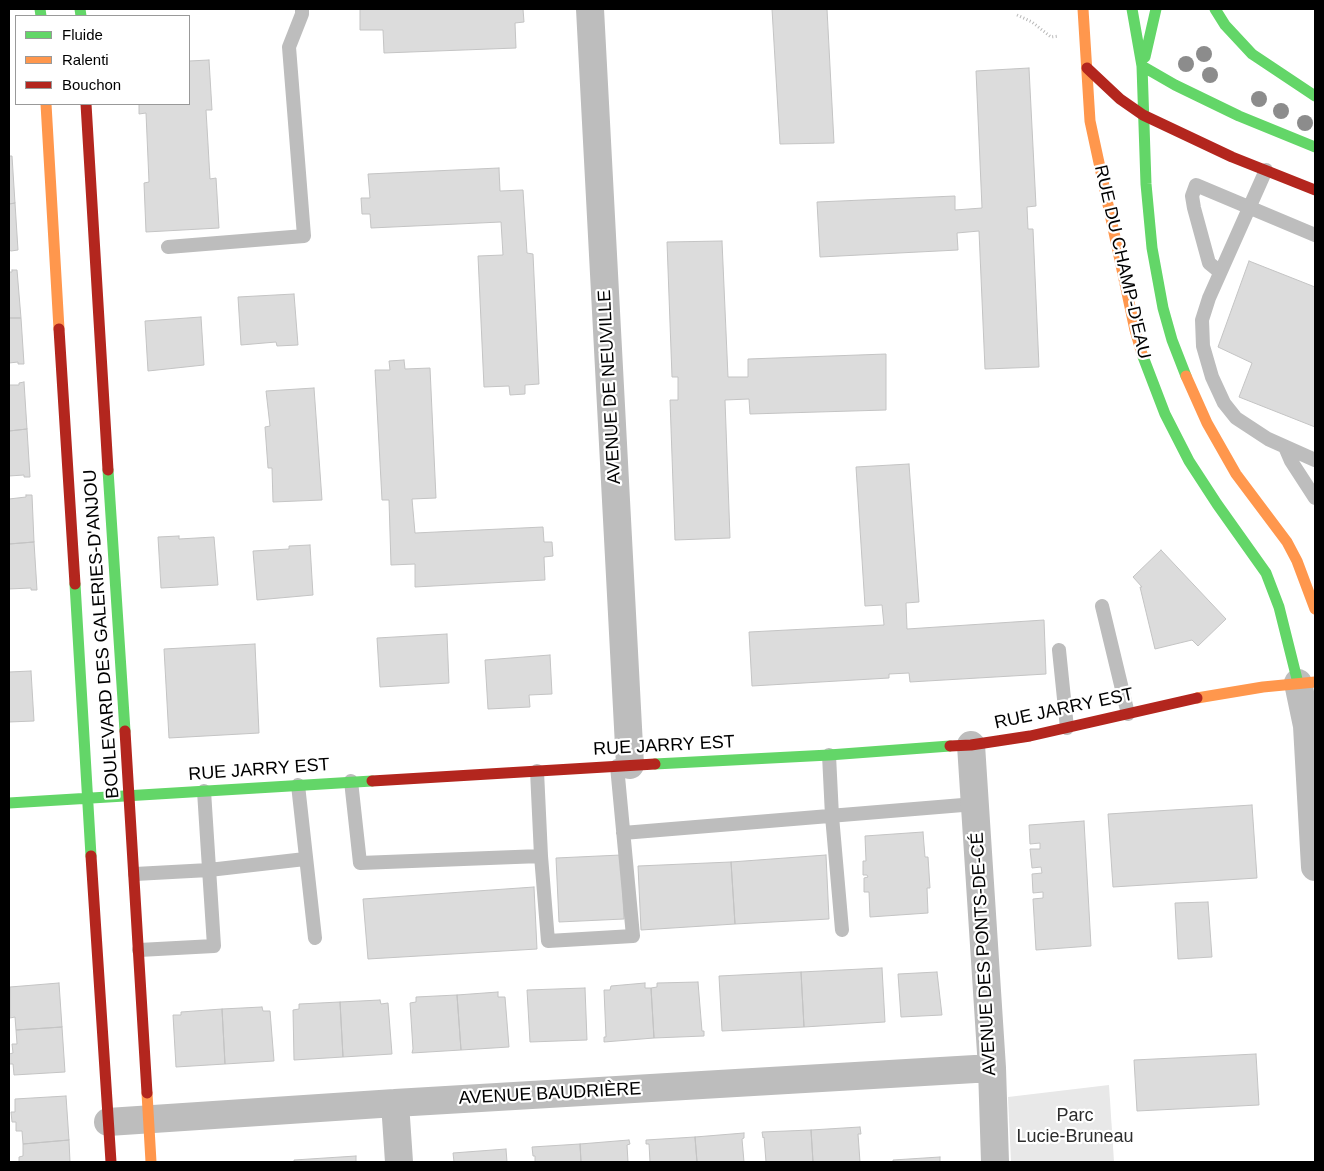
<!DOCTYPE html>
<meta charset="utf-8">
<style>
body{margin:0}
#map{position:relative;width:1324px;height:1171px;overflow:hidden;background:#fff;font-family:Helvetica,sans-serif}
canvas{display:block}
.frame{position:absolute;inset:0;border:10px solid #000;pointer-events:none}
.legend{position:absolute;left:15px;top:15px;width:175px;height:90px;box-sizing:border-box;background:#fff;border:1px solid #999;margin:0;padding:6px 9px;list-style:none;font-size:15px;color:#000}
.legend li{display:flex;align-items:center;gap:10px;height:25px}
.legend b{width:25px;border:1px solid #999}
</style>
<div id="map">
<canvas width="1324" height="1171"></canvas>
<div class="frame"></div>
<ul class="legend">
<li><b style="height:6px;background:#63d668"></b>Fluide</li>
<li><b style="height:6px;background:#ff974d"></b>Ralenti</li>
<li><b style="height:6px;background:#b3261e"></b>Bouchon</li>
</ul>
</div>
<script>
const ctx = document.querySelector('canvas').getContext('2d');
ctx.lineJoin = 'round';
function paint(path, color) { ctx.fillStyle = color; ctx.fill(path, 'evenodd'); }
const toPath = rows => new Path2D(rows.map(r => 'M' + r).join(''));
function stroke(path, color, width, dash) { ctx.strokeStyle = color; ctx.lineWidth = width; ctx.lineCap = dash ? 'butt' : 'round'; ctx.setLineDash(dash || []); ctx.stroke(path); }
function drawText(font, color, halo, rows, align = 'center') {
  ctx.font = font + ' Helvetica,sans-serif'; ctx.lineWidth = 4.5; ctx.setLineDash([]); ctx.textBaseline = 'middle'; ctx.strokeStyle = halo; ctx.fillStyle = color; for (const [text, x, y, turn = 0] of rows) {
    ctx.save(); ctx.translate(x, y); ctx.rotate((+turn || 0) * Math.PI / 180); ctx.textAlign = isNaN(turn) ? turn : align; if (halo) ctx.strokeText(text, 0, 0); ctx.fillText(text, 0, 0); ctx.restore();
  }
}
const green = toPath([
 [1109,1085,1114,1162,1011,1162,1008,1097]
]);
const building = toPath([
 [360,9,523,9,524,22,515,23,516,48,384,53,383,30,360,30,360,9],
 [772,9,827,9,834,143,780,144,772,9],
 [209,60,212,110,206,110,208,144,210,179,216,178,219,228,146,232,144,183,149,182,146,113,139,114,139,104,189,104,189,61,209,60],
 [1029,68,1036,206,1027,207,1028,229,1033,229,1039,367,985,369,979,231,957,233,958,250,820,257,817,202,955,196,955,210,982,208,976,71,1029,68],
 [9,156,12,156,15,203,9,204,9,156],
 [499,168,500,191,523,190,527,253,533,254,539,384,525,385,525,394,510,395,509,386,484,387,478,256,503,255,501,222,371,228,370,214,362,214,361,198,370,198,368,174,499,168],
 [15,203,18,250,11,251,9,250,9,204,15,203],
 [722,241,728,377,748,377,748,359,886,354,886,410,750,414,749,399,725,400,730,538,675,540,670,400,678,400,678,377,672,377,667,242,722,241],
 [1249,261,1315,287,1315,427,1239,397,1252,363,1218,347,1249,261],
 [12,270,17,270,21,318,9,318,9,272,12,272,12,270],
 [294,294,298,345,277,346,276,342,241,345,238,297,294,294],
 [201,317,204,365,148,371,145,321,201,317],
 [9,318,21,318,24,364,18,364,18,362,9,363,9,318],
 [404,360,405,369,430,368,436,498,412,499,415,533,543,527,544,542,552,542,553,556,544,557,545,580,415,587,415,564,391,565,389,500,382,500,375,370,390,370,389,361,404,360],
 [24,382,27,429,9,431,9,385,19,385,19,383,24,382],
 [314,388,322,500,273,502,272,468,268,468,265,427,270,426,266,391,314,388],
 [27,429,30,477,24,477,24,475,9,476,9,431,27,429],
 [909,464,919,602,906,603,907,629,1044,620,1046,674,910,682,909,673,889,674,889,678,752,686,749,632,884,625,882,605,865,606,856,467,909,464],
 [26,495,32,495,34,542,9,544,9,499,26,497,26,495],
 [179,536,179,539,214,537,218,585,161,588,158,537,179,536],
 [34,542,37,590,31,590,31,588,9,589,9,544,34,542],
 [310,545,313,595,257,600,253,551,289,549,289,546,310,545],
 [1161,550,1226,619,1198,646,1192,640,1155,649,1140,587,1142,587,1133,577,1161,550],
 [447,634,449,683,380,687,377,638,447,634],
 [255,644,259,733,169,738,164,649,255,644],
 [550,655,552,694,529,695,530,707,488,709,485,660,550,655],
 [31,671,34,721,9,722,9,672,31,671],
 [1252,805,1257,878,1113,887,1108,814,1252,805],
 [1084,821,1091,946,1036,950,1033,899,1043,898,1043,892,1033,893,1032,874,1042,873,1041,867,1032,868,1030,849,1040,849,1040,843,1030,844,1029,825,1084,821],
 [923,832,925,857,928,857,930,888,927,888,928,913,870,917,869,892,864,892,864,878,868,877,867,875,863,875,863,861,866,861,865,836,923,832],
 [621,855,624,919,559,922,556,858,621,855],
 [826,855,829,919,735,924,731,862,826,855],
 [731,862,735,924,641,930,638,866,731,862],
 [534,887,537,949,368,959,363,899,534,887],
 [1208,902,1212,957,1178,959,1175,903,1208,902],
 [882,968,885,1022,804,1027,801,972,882,968],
 [801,972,804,1027,722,1031,719,976,801,972],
 [937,972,942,1015,901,1017,898,974,937,972],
 [698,982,702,1031,704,1031,704,1036,654,1038,651,988,657,987,657,983,698,982],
 [59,983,62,1027,16,1030,15,1017,10,1018,10,987,59,983],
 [645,983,645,988,651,988,654,1038,604,1042,604,1037,606,1037,604,990,610,990,611,986,645,983],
 [585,988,587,1040,530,1042,527,990,585,988],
 [498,992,498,997,505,997,509,1047,461,1050,457,995,498,992],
 [457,995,461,1050,412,1053,413,1049,410,1003,416,1002,416,997,457,995],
 [380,1000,381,1004,388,1003,392,1054,343,1057,340,1002,380,1000],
 [340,1002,343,1057,294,1060,293,1010,299,1009,299,1004,340,1002],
 [262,1007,263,1011,270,1011,274,1061,225,1064,222,1009,262,1007],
 [222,1009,225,1064,176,1067,173,1015,181,1015,181,1012,222,1009],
 [62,1027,65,1072,14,1075,13,1064,9,1064,9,1054,13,1053,12,1044,17,1044,16,1030,62,1027],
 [1256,1054,1259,1105,1137,1111,1134,1060,1256,1054],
 [66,1096,69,1140,23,1144,22,1131,16,1131,16,1122,12,1122,11,1112,15,1112,15,1099,66,1096],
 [860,1127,861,1134,858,1134,860,1162,813,1162,811,1130,860,1127],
 [811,1130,813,1162,766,1162,764,1137,763,1138,762,1132,811,1130],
 [744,1133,744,1138,742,1139,744,1162,697,1162,695,1137,744,1133],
 [695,1137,697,1162,650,1162,649,1144,646,1144,646,1140,695,1137],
 [69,1140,70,1162,19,1162,19,1157,23,1156,23,1144,69,1140],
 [629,1140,630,1144,627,1145,628,1162,581,1162,580,1144,629,1140],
 [580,1144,581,1162,535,1162,535,1156,533,1156,532,1147,580,1144],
 [506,1149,507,1162,454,1162,453,1153,506,1149],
 [356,1156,356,1162,294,1162,294,1160,356,1156],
 [940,1157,940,1162,893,1162,893,1160,940,1157]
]);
const path = toPath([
 [1017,15,1032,22,1051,37,1059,36]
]);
const lane = toPath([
 [1266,170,1209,298,1202,320,1203,346,1212,377,1224,403,1236,418,1268,439,1315,460],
 [168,247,304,236,289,47,302,14,302,9],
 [1220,272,1209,263,1194,208,1192,196,1196,185,1315,235],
 [1285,447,1291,461,1315,498],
 [1102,606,1128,714],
 [1059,650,1067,728],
 [829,755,832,816,842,930],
 [351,781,360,863,541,856,537,771],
 [298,785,315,938],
 [623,833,975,804],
 [541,856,548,941,633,936,617,766],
 [135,874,209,870,305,859],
 [139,950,214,946,204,791]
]);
const street = toPath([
 [590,9,630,765],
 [1298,683,1307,726,1315,867],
 [971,745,992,1068,995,1162],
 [395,1103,399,1162],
 [108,1122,395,1103,992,1068]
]);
const fast = toPath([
 [40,9,41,16],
 [80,9,81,16],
 [1132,9,1142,66,1146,184,1152,248,1163,308,1172,340,1186,376],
 [1215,9,1225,25,1252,54,1315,96],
 [1145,57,1156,9],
 [1142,66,1175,85,1239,116,1315,147],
 [1142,354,1165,414,1189,461,1217,504,1266,573,1279,607,1298,683],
 [108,470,125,731],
 [75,584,91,856],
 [655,764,829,755,950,746],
 [9,803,372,781]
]);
const slow = toPath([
 [1083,9,1090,121,1135,330,1142,354],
 [46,104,59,329],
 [1186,376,1207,423,1236,474,1287,542,1297,561,1315,609],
 [1197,698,1263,687,1315,682],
 [147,1093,151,1162]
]);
const jam = toPath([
 [1087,68,1120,99,1143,115,1232,157,1315,190],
 [86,104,108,470],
 [59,329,75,584],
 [125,731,147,1093],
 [950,746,971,745,1030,736,1197,698],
 [372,781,655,764],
 [91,856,111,1162]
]);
const trees = [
 [1204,54],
 [1186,64],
 [1210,75],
 [1259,99],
 [1281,111],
 [1305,123]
];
const streetNames = [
 ["RUE DU CHAMP-D'EAU",1122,262,77],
 ["AVENUE DE NEUVILLE",610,387,-93],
 ["BOULEVARD DES GALERIES-D'ANJOU",102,634,-94],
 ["RUE JARRY EST",1064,709,-12],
 ["RUE JARRY EST",664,746,-3],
 ["RUE JARRY EST",259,770,-4],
 ["AVENUE DES PONTS-DE-CÉ",984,954,-93],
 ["AVENUE BAUDRIÈRE",550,1094,-3]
];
const parkNames = [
 ["Parc",1075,1116],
 ["Lucie-Bruneau",1075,1137]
];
paint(green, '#e8e8e8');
paint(building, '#dcdcdc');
stroke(building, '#c4c4c4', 1);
stroke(path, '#b8b8b8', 3, [1, 2.5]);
stroke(lane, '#bdbdbd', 14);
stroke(street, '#bdbdbd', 28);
stroke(fast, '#63d668', 11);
stroke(slow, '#ff974d', 11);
stroke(jam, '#b3261e', 11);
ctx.fillStyle = '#8c8c8c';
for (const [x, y] of trees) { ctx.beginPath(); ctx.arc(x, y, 8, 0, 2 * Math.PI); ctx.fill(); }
drawText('18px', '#000', '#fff', streetNames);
drawText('18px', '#2d2d2d', '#fff', parkNames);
</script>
